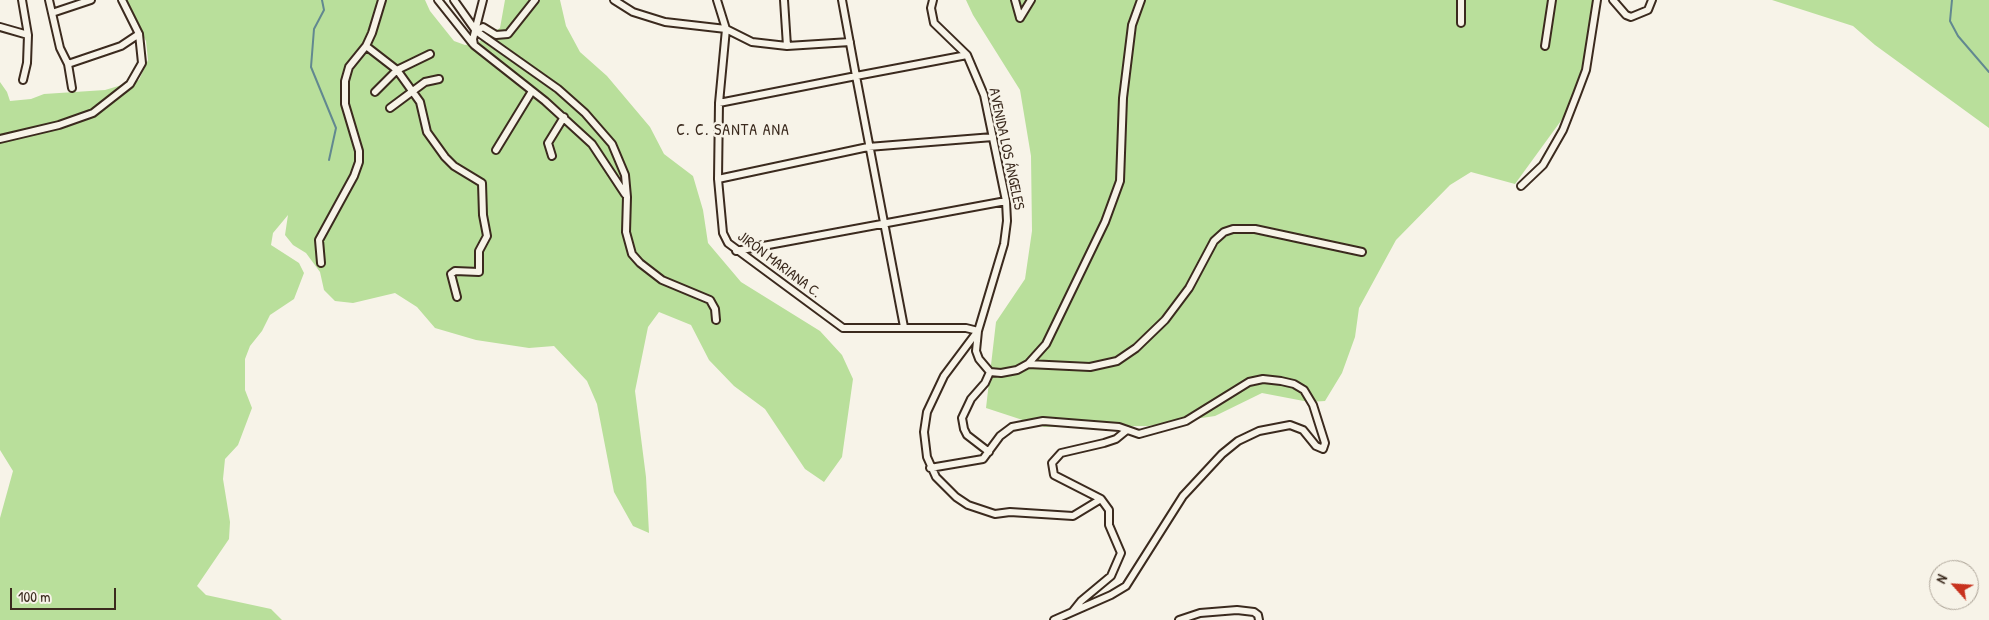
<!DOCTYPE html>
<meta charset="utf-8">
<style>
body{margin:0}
#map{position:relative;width:1989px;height:620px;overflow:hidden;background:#f7f3e8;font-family:"Patrick Hand",sans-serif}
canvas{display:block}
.north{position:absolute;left:1929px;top:560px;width:50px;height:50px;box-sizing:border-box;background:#f7f3e8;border:1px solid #aca397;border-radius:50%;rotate:296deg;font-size:14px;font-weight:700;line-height:20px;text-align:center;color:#3b2a1e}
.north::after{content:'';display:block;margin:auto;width:18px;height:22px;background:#c8321e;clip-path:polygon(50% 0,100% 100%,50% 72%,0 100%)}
.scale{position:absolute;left:10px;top:588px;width:106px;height:22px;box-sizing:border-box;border:2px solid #3b2a1e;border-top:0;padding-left:6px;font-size:15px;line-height:18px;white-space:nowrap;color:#3b2a1e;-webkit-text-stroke:4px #f7f3e8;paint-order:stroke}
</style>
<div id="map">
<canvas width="1989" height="620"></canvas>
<div class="north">N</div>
<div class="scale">100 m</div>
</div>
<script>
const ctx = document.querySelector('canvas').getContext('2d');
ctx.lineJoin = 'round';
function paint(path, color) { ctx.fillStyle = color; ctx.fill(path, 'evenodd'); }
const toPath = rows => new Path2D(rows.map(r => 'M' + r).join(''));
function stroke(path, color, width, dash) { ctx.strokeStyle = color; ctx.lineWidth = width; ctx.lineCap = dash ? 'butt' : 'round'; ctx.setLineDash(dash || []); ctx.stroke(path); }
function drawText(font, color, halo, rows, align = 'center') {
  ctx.font = font + ' "Patrick Hand",sans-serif'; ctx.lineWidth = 5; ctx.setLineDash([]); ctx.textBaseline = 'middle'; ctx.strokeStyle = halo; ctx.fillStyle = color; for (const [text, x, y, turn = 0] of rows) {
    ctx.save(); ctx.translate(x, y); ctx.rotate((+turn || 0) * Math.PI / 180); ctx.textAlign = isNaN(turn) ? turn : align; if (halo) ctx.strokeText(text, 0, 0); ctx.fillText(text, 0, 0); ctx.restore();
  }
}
const green = toPath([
 [122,0,425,0,430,11,454,41,465,45,477,43,500,28,505,0,560,0,566,26,580,52,607,76,650,127,664,154,693,176,703,210,708,243,741,282,820,331,842,355,853,379,842,457,824,482,805,469,765,409,734,386,709,360,691,325,659,312,648,327,635,391,646,477,649,533,633,526,614,492,597,404,587,381,554,346,529,348,476,340,435,328,417,307,395,293,353,303,335,301,324,290,320,272,306,253,293,245,285,235,288,215,273,233,271,245,299,263,304,273,294,299,270,315,262,331,250,346,245,359,245,390,252,408,238,445,225,459,223,479,230,522,229,539,197,586,206,595,271,609,282,620,0,620,0,518,13,471,0,450,0,82,7,92,10,101,31,99,44,94,105,90,139,80,148,60,146,41],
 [966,0,1598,0,1579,96,1515,184,1471,172,1450,185,1396,240,1359,308,1355,337,1342,373,1325,401,1309,402,1262,393,1215,416,1148,426,1044,427,986,408,996,322,1025,279,1032,231,1031,156,1020,90,973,15],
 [1772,0,1989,0,1989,128,1875,45,1853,26]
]);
const stream = toPath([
 [322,0,324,10,314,29,311,67,336,128,329,160],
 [1952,0,1950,21,1958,36,1989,72]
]);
const minor = toPath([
 [22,0,28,35,27,63,23,80],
 [49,0,60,48,68,64,72,88],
 [438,0,473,44],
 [454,0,476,31,558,89,585,113,612,144,625,175,627,197,626,232,632,254,640,263,662,280,710,300,715,309,716,320],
 [483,0,473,39,474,45,545,101,592,144,625,194],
 [614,0,633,12,665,22,726,29,752,42,787,46,850,42],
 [717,0,726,29,719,103,718,179,723,233,728,243,843,328,966,328,978,331,1004,244,1007,221,1006,201,984,95,967,55,934,23,931,8,933,0],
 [784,0,787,46],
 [1015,0,1020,18],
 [1613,0,1626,15,1631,17,1648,10,1652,0],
 [52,13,91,0],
 [1020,18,1031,0],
 [1461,23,1461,0],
 [0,27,28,35],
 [476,31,483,27,496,35,508,34,535,0],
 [366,46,397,70,420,102,427,132,445,157,454,166,482,183,483,215,487,236,479,251,479,272,455,271,451,274,457,297],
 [1545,46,1552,0],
 [68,64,121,46,139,34],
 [375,92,397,70,430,54],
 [719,103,856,76,842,0],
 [390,108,425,82,439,79],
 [0,139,59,125,93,113,130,84,142,63,139,34,122,0],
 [496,150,532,91],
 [552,156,548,143,564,117],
 [718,179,868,147,993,137],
 [1521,186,1543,165,1563,130,1577,94,1586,70,1597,0],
 [736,251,1006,201],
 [321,263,319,240,354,176,359,162,359,151,345,104,345,81,349,67,366,46,372,33,382,0],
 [904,327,856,76,967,55],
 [978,331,976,351,979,359,990,372,1001,373,1017,370,1028,364,1046,344,1105,222,1120,181,1123,98,1132,25,1141,0],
 [977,332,944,376,927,412,924,432,927,457,936,477,956,497,968,505,995,514,1010,512,1073,516,1101,499],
 [1028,364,1090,367,1117,361,1136,348,1165,320,1189,288,1214,241,1224,232,1233,229,1255,229,1362,252],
 [989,452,967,435,964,429,962,418,971,399,985,383,990,372],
 [930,468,983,459,1000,436,1012,427,1043,421,1119,427,1139,434,1186,421,1249,382,1263,379,1281,381,1294,384,1304,390,1313,405,1325,443,1323,449,1316,446,1303,430,1290,425,1259,431,1238,441,1222,454,1183,496,1126,586,1111,595,1054,620],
 [1073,611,1081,601,1111,576,1121,553,1109,525,1109,510,1101,499,1054,475,1052,463,1061,453,1104,443,1116,439,1127,430],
 [1179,620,1200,613,1237,610,1254,612,1258,615,1259,620]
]);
const streetNames = [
 ["AVENIDA LOS ÁNGELES",1006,149,78],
 ["JIRÓN MARIANA C.",779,265,37]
];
const neighbourhoodNames = [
 ["C. C. SANTA ANA",733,131]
];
paint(green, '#b9df9b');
stroke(stream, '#628890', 2);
stroke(minor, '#3b2a1e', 10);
stroke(minor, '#f7f3e8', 6);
drawText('15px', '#3b2a1e', '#f7f3e8', streetNames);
ctx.letterSpacing = '1px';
drawText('16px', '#3b2a1e', '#f7f3e8', neighbourhoodNames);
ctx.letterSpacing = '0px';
</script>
